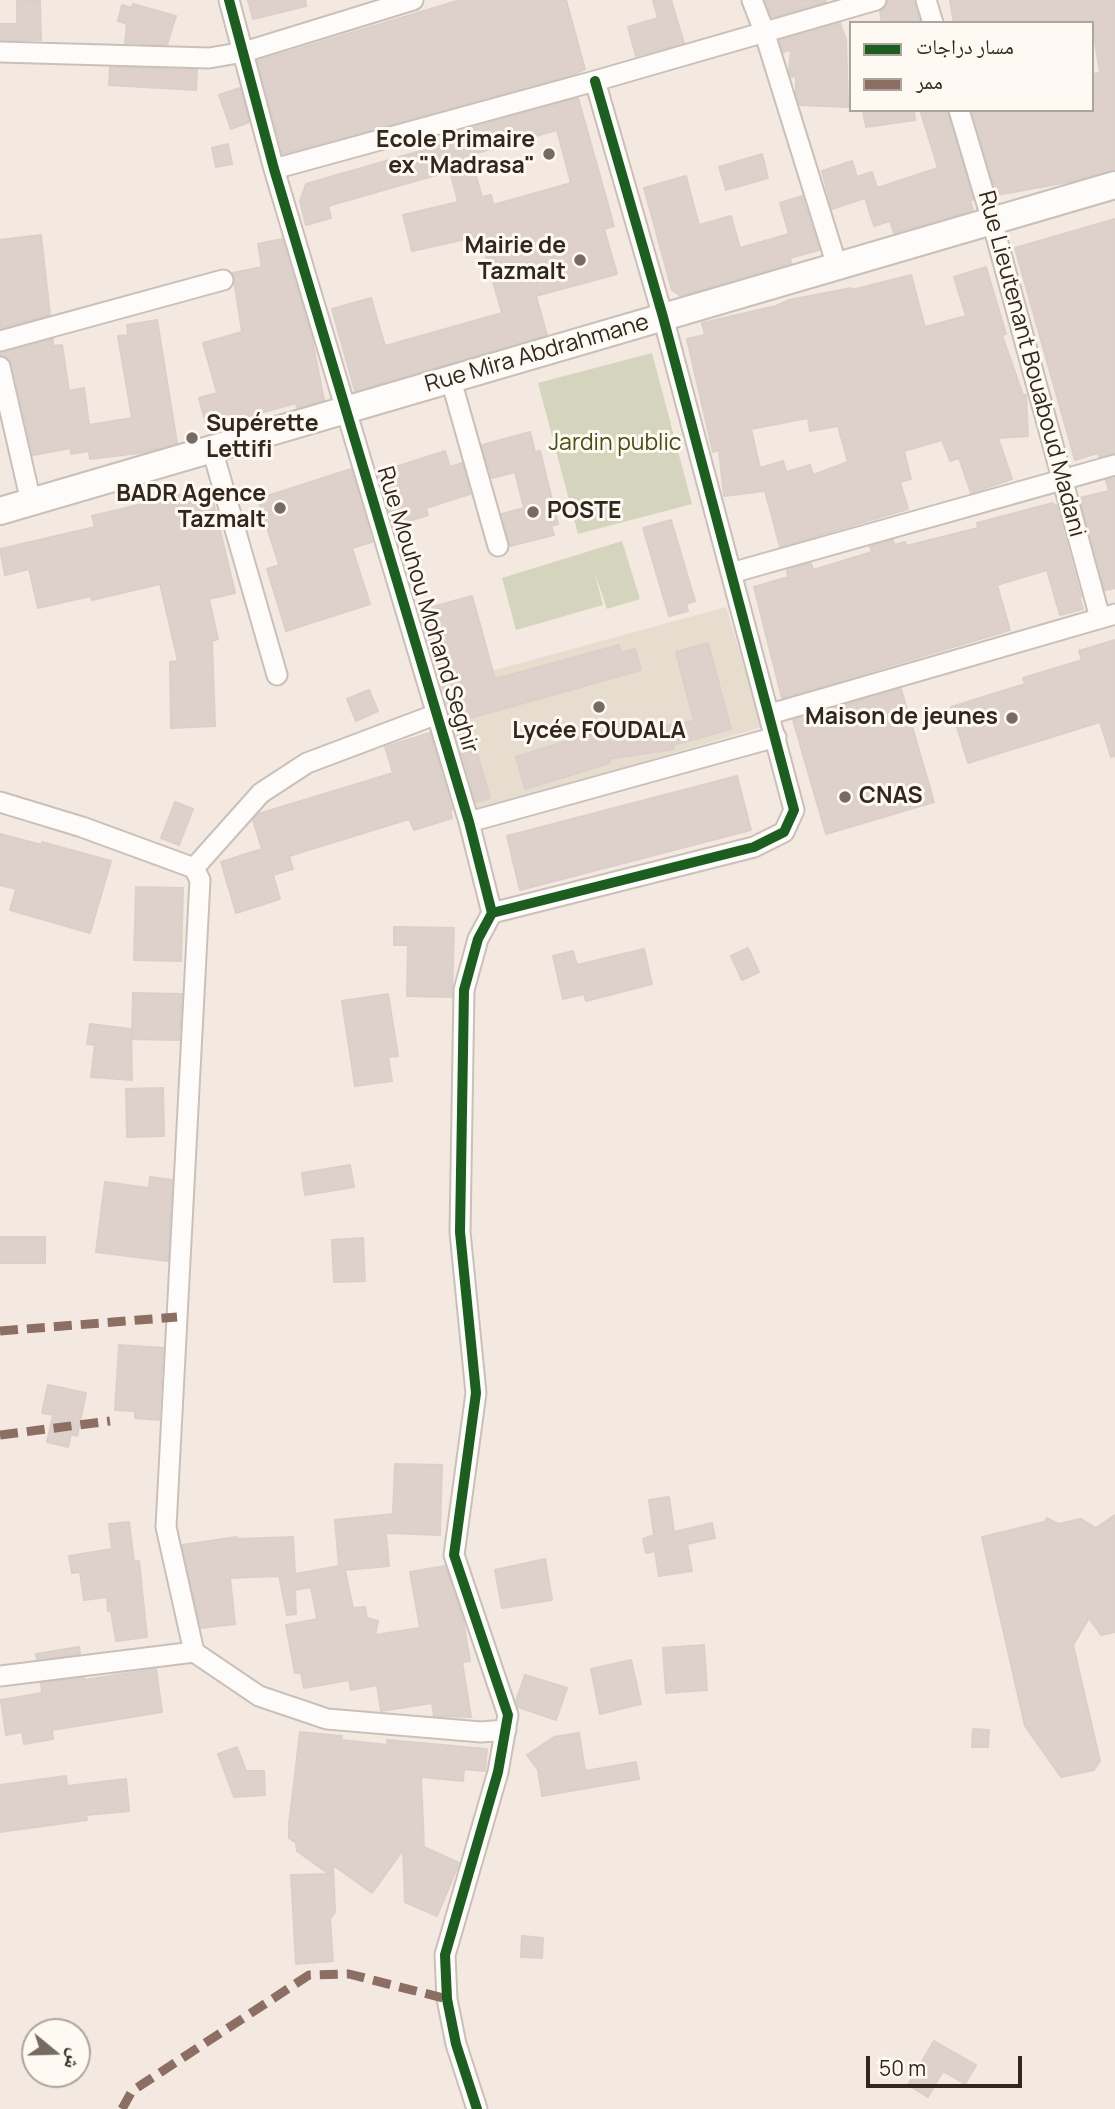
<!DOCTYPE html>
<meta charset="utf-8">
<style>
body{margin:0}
#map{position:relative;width:1115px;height:2109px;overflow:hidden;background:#f3e9e0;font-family:Manrope,"Noto Naskh Arabic",sans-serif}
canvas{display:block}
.legend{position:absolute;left:849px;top:21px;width:245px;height:91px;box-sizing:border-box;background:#fff9f3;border:2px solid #ada59d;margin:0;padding:9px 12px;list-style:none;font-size:21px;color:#32271d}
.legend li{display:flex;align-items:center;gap:14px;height:35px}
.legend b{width:35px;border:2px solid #ada59d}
.north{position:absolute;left:21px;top:2018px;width:70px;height:70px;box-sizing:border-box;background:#fff9f3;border:2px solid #ada59d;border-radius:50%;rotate:109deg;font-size:19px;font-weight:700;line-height:28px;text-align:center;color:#32271d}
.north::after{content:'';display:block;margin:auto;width:24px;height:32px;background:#766b61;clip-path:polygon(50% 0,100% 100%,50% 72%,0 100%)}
.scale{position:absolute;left:866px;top:2056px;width:156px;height:32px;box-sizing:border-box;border:4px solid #32271d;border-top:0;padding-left:9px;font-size:21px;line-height:24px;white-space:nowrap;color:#32271d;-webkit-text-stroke:5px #fff9f3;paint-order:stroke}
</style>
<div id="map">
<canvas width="1115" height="2109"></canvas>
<ul class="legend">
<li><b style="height:9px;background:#1b5e20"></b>مسار دراجات</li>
<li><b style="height:9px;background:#8d6e63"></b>ممر</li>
</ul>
<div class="north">ش</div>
<div class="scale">50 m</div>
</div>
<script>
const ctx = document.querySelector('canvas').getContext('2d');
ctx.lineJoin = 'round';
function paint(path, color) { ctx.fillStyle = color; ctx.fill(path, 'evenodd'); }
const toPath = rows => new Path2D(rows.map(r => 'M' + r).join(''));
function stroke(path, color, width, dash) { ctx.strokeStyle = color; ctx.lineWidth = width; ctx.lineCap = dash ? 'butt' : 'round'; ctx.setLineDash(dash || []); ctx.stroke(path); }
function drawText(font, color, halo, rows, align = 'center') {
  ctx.font = font + ' Manrope,sans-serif'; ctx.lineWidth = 6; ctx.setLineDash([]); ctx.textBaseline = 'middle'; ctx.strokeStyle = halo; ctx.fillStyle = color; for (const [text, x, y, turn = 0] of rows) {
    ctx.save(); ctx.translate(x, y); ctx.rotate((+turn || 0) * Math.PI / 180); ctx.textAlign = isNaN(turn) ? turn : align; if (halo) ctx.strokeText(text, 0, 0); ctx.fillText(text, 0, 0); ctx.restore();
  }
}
const education = toPath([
 [726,607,762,727,475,812,436,686]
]);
const green = toPath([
 [652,353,692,504,578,534,538,383],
 [622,541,640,599,607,609,594,570,603,605,516,630,502,578]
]);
const building = toPath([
 [248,0,305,0,306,6,253,19,248,0],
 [460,0,566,0,585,69,572,75,283,154,258,61,460,0],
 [653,0,671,0,684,43,636,56,628,27,658,18,653,0],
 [765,0,826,0,826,2,772,17,765,0],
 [888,0,913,0,920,23,882,23,880,11,885,8,888,0],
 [950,0,1115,0,1115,170,1074,181,997,195,972,110,1092,110,1092,74,1100,73,1092,23,954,23,950,0],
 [17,1,40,1,41,40,0,40,0,24,17,24,17,1],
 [133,4,176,16,167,45,125,43,127,24,118,21,122,5,132,8,133,4],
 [840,23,846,40,848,107,800,105,796,94,796,76,791,77,789,71,791,50,783,52,780,40,840,23],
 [110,67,197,70,196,90,109,85,110,67],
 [240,88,249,122,231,129,219,95,240,88],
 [578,98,614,226,604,229,617,274,536,296,547,335,355,391,332,309,371,298,385,346,502,313,480,236,412,251,403,215,458,202,450,171,328,206,331,218,306,225,300,201,306,184,469,137,467,129,578,98],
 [557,130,571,183,493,205,491,195,482,197,470,155,557,130],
 [863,110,914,110,915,120,866,127,863,110],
 [920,110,947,110,973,200,970,200,973,210,894,233,890,221,874,226,865,198,832,209,822,171,852,161,857,177,872,172,877,188,938,168,920,110],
 [228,144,232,164,216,167,212,148,228,144],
 [762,154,768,178,726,190,719,167,762,154],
 [686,176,699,225,731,216,740,248,789,234,780,203,802,196,819,250,790,258,791,263,681,296,672,290,644,188,686,176],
 [1115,219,1115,453,1099,457,1098,453,1075,460,1015,248,1115,219],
 [41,235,50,315,0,328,0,240,41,235],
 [282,239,312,339,324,400,297,408,296,403,207,428,199,398,217,393,203,343,242,332,233,273,262,267,258,244,282,239],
 [986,267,1006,334,1002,335,1023,395,1026,395,1028,436,998,438,1012,479,971,493,959,458,950,461,942,440,904,451,911,479,900,482,908,509,780,547,765,491,724,496,719,450,713,452,687,339,705,335,702,323,776,306,789,300,851,288,852,290,911,275,925,327,966,316,954,277,986,267],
 [808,418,810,431,838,426,848,462,813,475,810,465,786,472,783,461,760,468,751,429,808,418],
 [157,320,177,443,147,452,90,459,89,451,71,454,71,448,33,455,12,364,8,358,0,355,0,353,53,339,53,346,62,345,69,391,84,388,89,425,132,418,118,336,128,335,127,325,157,320],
 [530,432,535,452,540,451,558,524,551,526,554,535,510,546,502,514,524,508,515,472,492,478,482,445,530,432],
 [445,451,450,467,462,463,470,494,426,508,428,515,394,526,377,473,445,451],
 [351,469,372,542,352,548,370,604,286,631,267,569,279,565,258,499,351,469],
 [1115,478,1115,588,1105,590,1080,498,1109,491,1106,480,1115,478],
 [210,488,235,593,209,599,218,639,212,641,215,726,171,728,170,662,178,661,160,584,92,600,91,596,38,608,29,569,5,575,0,549,95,527,92,516,210,488],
 [1053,503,1054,505,1056,505,1081,597,1079,597,1083,609,1060,615,1047,570,997,585,1010,630,782,698,754,587,788,577,787,570,811,563,813,570,872,552,870,547,893,540,894,545,905,542,906,546,978,528,977,523,1053,503],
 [671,520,695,601,686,604,688,611,669,616,643,528,671,520],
 [472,596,495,679,619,645,621,653,635,649,641,670,467,719,490,798,476,802,421,610,472,596],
 [1115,640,1115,756,1111,757,1100,722,968,763,951,707,1025,684,1023,678,1082,660,1079,651,1115,640],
 [708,643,731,729,673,745,674,749,609,759,610,763,525,789,516,757,600,731,602,736,694,721,676,652,708,643],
 [901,689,934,802,826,834,793,720,901,689],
 [369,690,378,711,356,721,347,699,369,690],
 [430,733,452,810,450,810,452,818,414,830,409,819,289,856,293,869,273,875,280,899,236,913,221,862,262,849,253,820,258,814,393,773,385,747,430,733],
 [737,776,751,830,520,890,507,836,737,776],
 [175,802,193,809,179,845,161,838,175,802],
 [0,834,42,845,42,842,111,861,90,933,10,910,16,889,0,885,0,834],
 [136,887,183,888,181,961,134,960,136,887],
 [394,927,454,928,452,997,407,996,408,945,394,945,394,927],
 [748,948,759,972,742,980,731,956,748,948],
 [644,949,652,984,586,1001,584,994,563,999,553,956,573,951,577,965,644,949],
 [133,993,182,994,179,1040,132,1039,133,993],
 [388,994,398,1056,388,1057,392,1081,355,1086,342,1001,388,994],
 [90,1024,131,1029,132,1080,91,1077,95,1045,87,1044,90,1024],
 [163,1088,164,1136,127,1137,126,1089,163,1088],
 [350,1165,354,1187,305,1195,302,1173,350,1165],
 [150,1177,172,1180,168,1261,96,1252,105,1182,149,1188,150,1177],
 [0,1237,45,1237,45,1263,0,1263,0,1237],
 [363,1238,365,1281,334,1282,332,1240,363,1238],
 [119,1345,163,1348,159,1420,135,1418,135,1411,115,1410,119,1345],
 [48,1385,86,1393,77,1436,71,1434,68,1447,47,1442,53,1415,42,1413,48,1385],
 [395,1464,442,1465,440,1535,386,1533,389,1566,345,1570,353,1608,365,1607,367,1618,378,1621,375,1635,420,1628,410,1572,445,1566,463,1620,470,1661,462,1662,471,1717,434,1716,432,1703,381,1711,377,1685,351,1690,349,1680,304,1688,301,1673,295,1673,286,1625,317,1619,311,1587,295,1590,296,1614,287,1615,279,1576,230,1578,235,1624,201,1628,182,1545,237,1537,237,1539,293,1537,295,1574,339,1566,335,1520,393,1514,395,1464],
 [669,1497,674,1532,712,1523,715,1538,687,1544,692,1571,659,1576,655,1551,646,1553,643,1539,654,1535,649,1500,669,1497],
 [1115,1515,1115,1632,1101,1635,1089,1618,1073,1645,1100,1761,1094,1770,1061,1777,1025,1726,982,1537,1044,1522,1047,1518,1058,1524,1081,1519,1096,1528,1115,1515],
 [129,1522,134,1562,139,1561,147,1637,116,1641,111,1611,108,1611,107,1597,84,1600,80,1572,72,1573,69,1556,112,1549,109,1524,129,1522],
 [545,1559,552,1600,502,1608,495,1570,545,1559],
 [704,1645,707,1690,666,1693,663,1648,704,1645],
 [79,1647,80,1654,37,1659,36,1654,79,1647],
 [631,1660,641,1704,600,1714,591,1669,631,1660],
 [156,1669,162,1712,52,1730,53,1739,24,1744,22,1732,6,1735,1,1700,42,1693,41,1683,84,1678,84,1680,156,1669],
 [525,1675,567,1688,556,1720,518,1707,516,1701,525,1675],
 [973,1729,989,1730,988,1747,972,1747,973,1729],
 [300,1732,342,1736,341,1740,388,1745,387,1740,487,1749,485,1771,464,1769,463,1781,421,1777,424,1847,459,1863,437,1916,405,1902,403,1850,372,1893,333,1865,335,1912,330,1919,333,1961,296,1964,291,1875,329,1874,297,1851,296,1843,289,1838,289,1824,300,1732],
 [579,1733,585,1771,636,1762,639,1779,542,1796,538,1770,527,1755,554,1737,579,1733],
 [237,1747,246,1771,264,1771,265,1795,234,1797,218,1754,237,1747],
 [66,1776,67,1786,126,1779,129,1811,86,1815,87,1820,0,1832,0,1785,66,1776],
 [522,1936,543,1938,542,1958,521,1957,522,1936],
 [934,2041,976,2065,965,2084,943,2071,928,2097,908,2085,934,2041]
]);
const minor = toPath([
 [229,0,274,169,469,822,492,913,478,939,464,990,460,1232,476,1393,454,1555,508,1715,498,1772,445,1955,447,1999,456,2044,477,2109],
 [752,0,764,31,837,266],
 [926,0,933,23],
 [0,52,209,58,244,52,413,0],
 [959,110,992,221,1100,618],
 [274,169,595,81,876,0],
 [0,341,223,280],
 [0,367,31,502],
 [451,380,498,546],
 [212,449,277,675],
 [731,573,1115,465],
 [770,714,1115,614],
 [0,802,82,827,194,868,261,793,307,763,437,714],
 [469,822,776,737],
 [492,913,754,847,784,832,794,810,663,317,595,81],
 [194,1652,259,1696,327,1719,481,1732,506,1730],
 [0,1676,194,1652,166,1527,200,880,194,868]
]);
const major = toPath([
 [0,511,1115,185]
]);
const quiet = toPath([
 [0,1331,177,1317],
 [0,1435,110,1421],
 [122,2109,132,2091,309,1975,349,1974,447,1999]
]);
const cycleway = toPath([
 [229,0,274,169,469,822,492,913,478,939,464,990,460,1232,476,1393,454,1555,508,1715,498,1772,445,1955,447,1999,456,2044,477,2109],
 [492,913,754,847,784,832,794,810,663,317,595,81]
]);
const markers = [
 [549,154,7,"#766b61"],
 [580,260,7,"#766b61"],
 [192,438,7,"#766b61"],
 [280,508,7,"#766b61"],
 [533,512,7,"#766b61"],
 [599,707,7,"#766b61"],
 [1012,718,7,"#766b61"],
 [845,797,7,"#766b61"]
];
const poiNames = [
 ["Ecole Primaire",535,141],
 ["ex \"Madrasa\"",535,167],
 ["Mairie de",566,247],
 ["Tazmalt",566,273],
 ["Supérette",206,425,"left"],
 ["Lettifi",206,451,"left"],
 ["BADR Agence",266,495],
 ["Tazmalt",266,521],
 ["POSTE",547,512,"left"],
 ["Maison de jeunes",998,718],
 ["Lycée FOUDALA",599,732,"center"],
 ["CNAS",859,797,"left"]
];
const streetNames = [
 ["Rue Mira Abdrahmane",537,354,-16],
 ["Rue Lieutenant Bouaboud Madani",1031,364,75],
 ["Rue Mouhou Mohand Seghir",427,610,73]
];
const parkNames = [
 ["Jardin public",615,444]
];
paint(education, '#e7ddcf');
paint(green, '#d5d4bc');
paint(building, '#ded1cb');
stroke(building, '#dbcfc9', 2);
stroke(minor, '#cac0b7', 23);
stroke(major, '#cac0b7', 30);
stroke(minor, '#fdfcfa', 19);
stroke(major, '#fdfcfa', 26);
stroke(quiet, '#8d6e63', 9, [18, 9]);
stroke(cycleway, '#1b5e20', 10);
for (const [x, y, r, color] of markers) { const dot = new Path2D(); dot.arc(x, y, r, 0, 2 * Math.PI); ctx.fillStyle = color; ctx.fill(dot); stroke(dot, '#fff9f3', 2.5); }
drawText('bold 23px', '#32271d', '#fff9f3', poiNames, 'right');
drawText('23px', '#32271d', '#fff9f3', streetNames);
drawText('23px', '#495010', '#fff9f3', parkNames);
</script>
